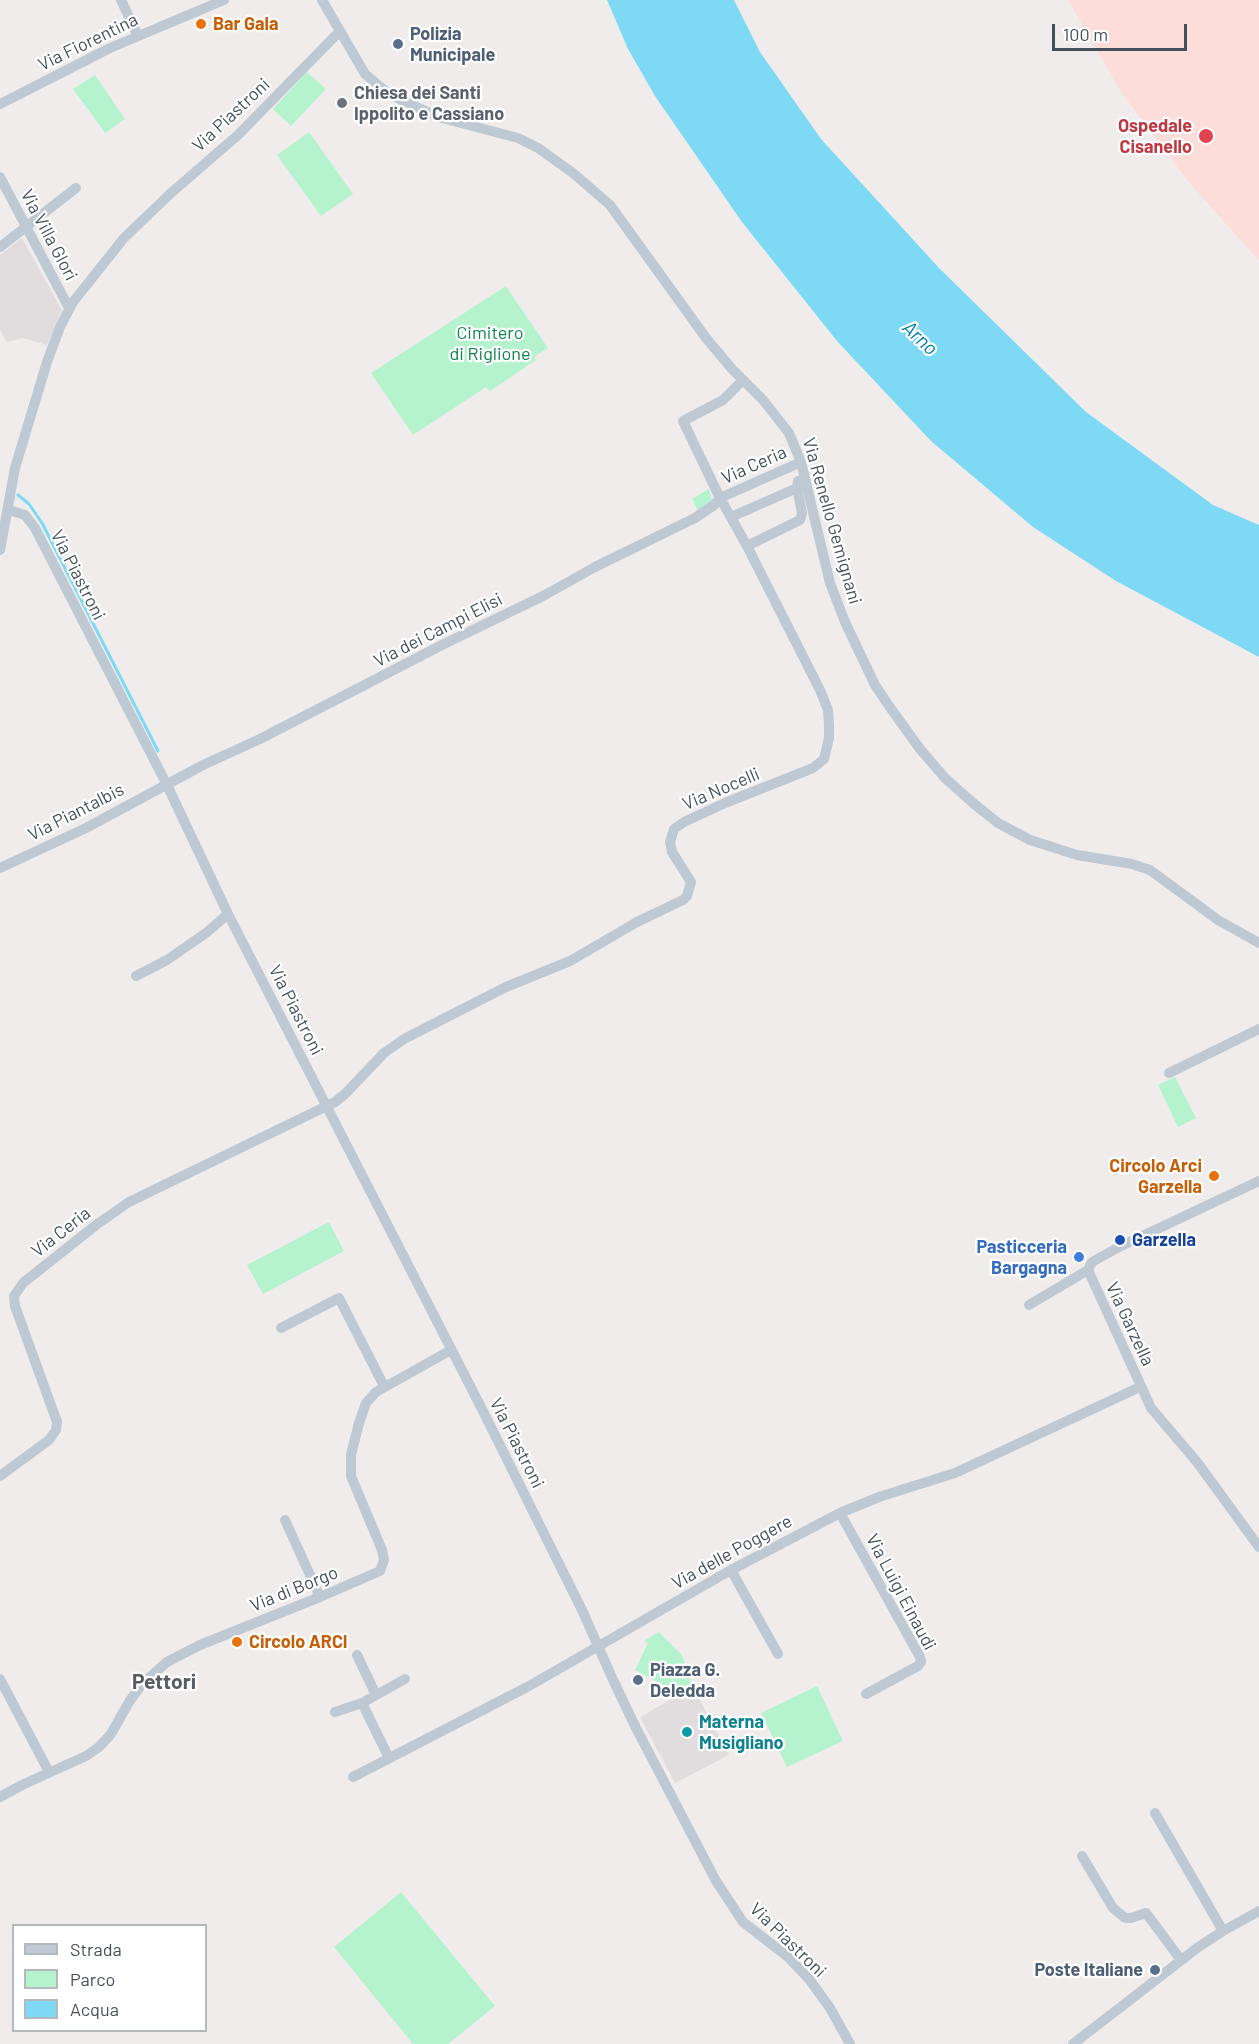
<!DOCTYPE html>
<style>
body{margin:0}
#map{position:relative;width:1259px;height:2044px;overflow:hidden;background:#f0ecec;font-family:Barlow,sans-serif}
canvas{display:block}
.legend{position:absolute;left:12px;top:1924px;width:195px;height:108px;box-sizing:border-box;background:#fff;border:2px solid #b4b9be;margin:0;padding:8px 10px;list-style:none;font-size:18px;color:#43505c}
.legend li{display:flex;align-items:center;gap:12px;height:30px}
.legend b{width:30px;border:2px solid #b4b9be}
.scale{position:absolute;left:1052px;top:24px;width:135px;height:27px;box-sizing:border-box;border:3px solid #43505c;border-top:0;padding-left:8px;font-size:18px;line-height:21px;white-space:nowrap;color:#43505c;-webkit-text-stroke:4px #fff;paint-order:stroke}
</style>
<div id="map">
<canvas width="1259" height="2044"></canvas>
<ul class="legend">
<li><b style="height:8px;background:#bec9d4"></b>Strada</li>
<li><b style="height:16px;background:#b5f3ce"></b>Parco</li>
<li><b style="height:16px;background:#7edaf4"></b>Acqua</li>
</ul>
<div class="scale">100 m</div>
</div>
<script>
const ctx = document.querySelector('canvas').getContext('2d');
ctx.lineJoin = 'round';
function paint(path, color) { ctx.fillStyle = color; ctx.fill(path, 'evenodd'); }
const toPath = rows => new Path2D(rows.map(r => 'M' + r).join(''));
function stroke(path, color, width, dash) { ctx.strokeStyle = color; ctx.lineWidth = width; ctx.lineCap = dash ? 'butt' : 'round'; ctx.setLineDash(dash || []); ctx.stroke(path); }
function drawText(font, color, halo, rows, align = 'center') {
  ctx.font = font + ' Barlow,sans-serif'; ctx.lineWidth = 4.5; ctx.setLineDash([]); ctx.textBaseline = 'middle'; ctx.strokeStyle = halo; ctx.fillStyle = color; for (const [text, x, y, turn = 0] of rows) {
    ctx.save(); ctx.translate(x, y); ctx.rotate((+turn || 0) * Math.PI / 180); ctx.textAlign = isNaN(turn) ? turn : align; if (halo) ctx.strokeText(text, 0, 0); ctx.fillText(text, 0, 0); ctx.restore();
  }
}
const education = toPath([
 [22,238,62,310,47,345,23,338,7,342,0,330,0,255],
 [693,1687,729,1755,675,1783,640,1717]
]);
const medical = toPath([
 [1068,0,1259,0,1259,261,1187,180,1121,92]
]);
const green = toPath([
 [307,72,326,89,291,126,273,109],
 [95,75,125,119,105,133,73,89],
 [309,132,353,194,321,216,277,155],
 [506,286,548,348,534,357,536,360,490,391,486,387,413,435,371,373],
 [709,489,712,500,698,511,692,499],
 [1175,1077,1196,1118,1178,1127,1158,1085],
 [329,1222,344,1251,263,1294,247,1265],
 [659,1632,682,1655,693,1687,672,1698,673,1690,635,1670,648,1643,644,1641],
 [817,1686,843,1741,787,1767,761,1713],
 [401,1892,495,2006,448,2044,413,2044,334,1947]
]);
const water = toPath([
 [607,0,734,0,760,52,821,139,939,268,1086,412,1213,505,1259,525,1259,657,1116,581,1033,527,931,441,837,341,742,222,655,96,628,49]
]);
const stream = toPath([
 [18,495,29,504,42,523,158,751]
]);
const street = toPath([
 [121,0,138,36],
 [322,0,365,74,389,94,438,117,518,138,538,148,573,173,610,205,706,338,732,369,763,400,789,433,801,462,830,583,845,622,875,685,889,706,920,749,945,778,973,803,998,823,1030,840,1077,855,1132,864,1150,870,1218,920,1259,943],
 [0,104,110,48,224,0],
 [0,177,69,308],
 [0,247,76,188],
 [9,510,25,515,35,528,167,785,228,914,484,1413,582,1610,614,1682,636,1728,716,1881,743,1922,788,1957,809,1979,830,2008,850,2044],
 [731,517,797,488,798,481],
 [747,546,800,520,802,513,797,488],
 [0,550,15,468,47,362,60,327,73,302,124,238,171,193,238,135,340,31],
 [0,868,86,828,203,765,260,739,442,645,545,595,595,567,695,518,714,505,720,498,801,462],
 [136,976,167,960,206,933,228,914],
 [1169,1073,1259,1029],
 [1259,1181,1119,1247,1092,1262,1088,1270,1151,1408,1197,1462,1259,1547],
 [1029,1305,1088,1270],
 [281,1328,339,1298,384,1386],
 [0,1476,49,1440,56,1430,57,1422,15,1306,14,1296,23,1283,96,1225,129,1202,335,1102,345,1094,384,1053,404,1039,506,987,570,961,637,922,683,900,687,896,691,882,672,852,670,842,674,829,684,822,725,803,813,768,824,759,829,738,829,725,828,710,820,690,747,546,720,498,683,421,723,400,743,380],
 [840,1513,920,1657,921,1662,918,1666,866,1694],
 [285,1520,320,1597],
 [731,1570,778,1654],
 [357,1655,376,1695],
 [0,1679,49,1772],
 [362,1703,389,1758],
 [335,1712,362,1703,405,1679],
 [353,1777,529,1686,731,1570,840,1513,879,1497,955,1473,1140,1387],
 [0,1797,22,1785,86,1756,99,1747,111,1734,129,1702,142,1684,167,1662,200,1645,320,1597,380,1571,384,1560,382,1550,351,1476,351,1455,359,1423,366,1403,376,1392,451,1350],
 [1155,1813,1223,1931],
 [1082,1856,1113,1908,1125,1918,1131,1918,1146,1913,1181,1960],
 [1073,2044,1197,1948,1223,1931,1259,1911]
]);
const markers = [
 [201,24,6,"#e8710a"],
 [398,44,6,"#5c6f8a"],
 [342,103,6,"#6b7280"],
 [1206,136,8,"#e0444e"],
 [1214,1176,6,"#e8710a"],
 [1120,1240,6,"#1a4fb4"],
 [1079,1257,6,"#3f7fe0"],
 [237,1642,6,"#e8710a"],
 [638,1680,6,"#5c6f8a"],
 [687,1732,6,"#0f9aa8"],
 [1155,1970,6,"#5c6f8a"]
];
const foodNames = [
 ["Bar Gala",213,24],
 ["Circolo Arci",1202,1166,"right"],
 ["Garzella",1202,1187,"right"],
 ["Circolo ARCI",249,1642]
];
const serviceNames = [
 ["Polizia",410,34],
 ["Municipale",410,55],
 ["Piazza G.",650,1670],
 ["Deledda",650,1691],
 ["Poste Italiane",1143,1970,"right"]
];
const streetNames = [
 ["Via Fiorentina",88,42,-26],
 ["Via Piastroni",231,115,-43],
 ["Via Villa Glori",49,235,62],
 ["Via Ceria",754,465,-24],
 ["Via Renello Gemignani",832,521,74],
 ["Via Piastroni",78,575,63],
 ["Via dei Campi Elisi",438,630,-27],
 ["Via Nocelli",721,789,-23],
 ["Via Piantalbis",76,812,-27],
 ["Via Piastroni",296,1010,63],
 ["Via Ceria",61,1232,-38],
 ["Via Garzella",1130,1324,65],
 ["Via Piastroni",517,1443,63],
 ["Via delle Poggere",732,1552,-29],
 ["Via di Borgo",294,1589,-22],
 ["Via Luigi Einaudi",901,1592,62],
 ["Via Piastroni",788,1940,44]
];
const worshipNames = [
 ["Chiesa dei Santi",354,93],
 ["Ippolito e Cassiano",354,114]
];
const healthNames = [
 ["Ospedale",1192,126],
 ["Cisanello",1192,147]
];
const parkNames = [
 ["Cimitero",490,333],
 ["di Riglione",490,354]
];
const transitNames = [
 ["Garzella",1132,1240]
];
const shopNames = [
 ["Pasticceria",1067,1247],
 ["Bargagna",1067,1268]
];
const cultureNames = [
 ["Materna",699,1722],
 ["Musigliano",699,1743]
];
const waterNames = [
 ["Arno",920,338,43]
];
const quarterNames = [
 ["Pettori",164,1682]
];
paint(education, '#e1ddde');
paint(medical, '#fdddd9');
paint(green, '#b5f3ce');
paint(water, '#7edaf4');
stroke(stream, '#7edaf4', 3);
stroke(street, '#bec9d4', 10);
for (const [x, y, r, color] of markers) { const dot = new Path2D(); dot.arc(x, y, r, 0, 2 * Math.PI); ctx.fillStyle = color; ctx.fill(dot); stroke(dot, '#fff', 2); }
drawText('bold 18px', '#c56008', '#fff', foodNames, 'left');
drawText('bold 18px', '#4e5e75', '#fff', serviceNames, 'left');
drawText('18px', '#43505c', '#fff', streetNames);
drawText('bold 18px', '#5b616d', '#fff', worshipNames, 'left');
drawText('bold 18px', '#be3a42', '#fff', healthNames, 'right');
drawText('18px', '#0d844b', '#fff', parkNames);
drawText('bold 18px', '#164399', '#fff', transitNames, 'left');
drawText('bold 18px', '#366cbe', '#fff', shopNames, 'right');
drawText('bold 18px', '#0d838f', '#fff', cultureNames, 'left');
drawText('italic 20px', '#027ea2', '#fff', waterNames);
drawText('bold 21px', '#595d63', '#fff', quarterNames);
</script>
